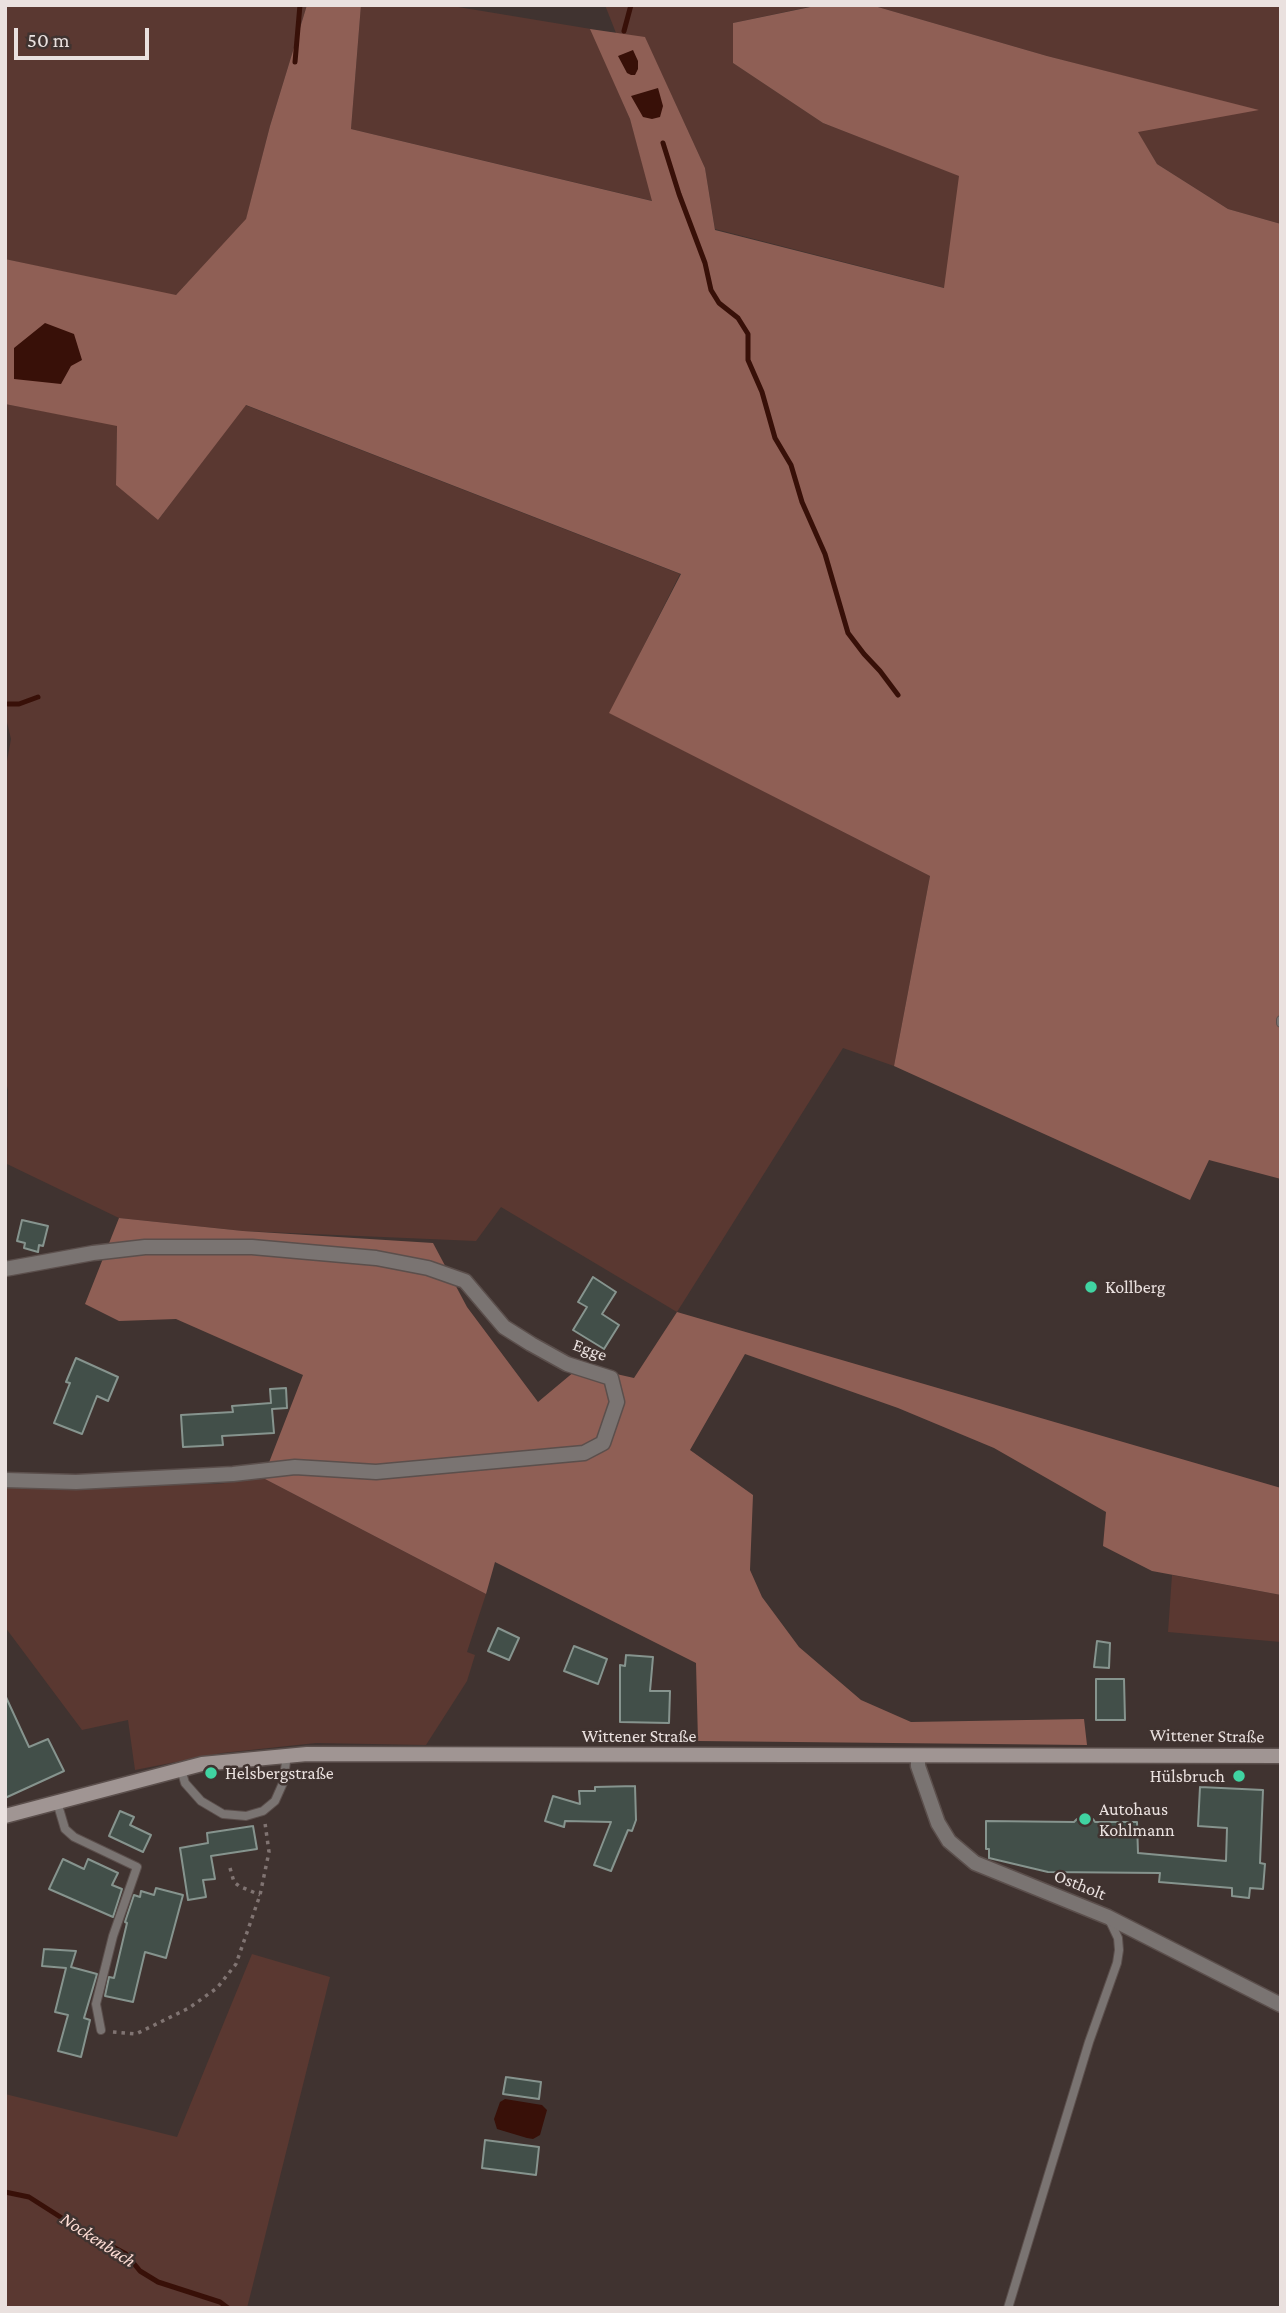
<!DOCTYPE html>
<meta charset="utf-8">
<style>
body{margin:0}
#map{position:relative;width:1286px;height:2313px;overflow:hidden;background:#403330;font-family:"Crimson Pro",serif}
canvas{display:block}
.frame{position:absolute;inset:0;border:7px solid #eae1df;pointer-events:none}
.scale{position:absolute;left:14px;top:28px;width:135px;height:32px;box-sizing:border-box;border:4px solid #eae1df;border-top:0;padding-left:9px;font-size:21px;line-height:24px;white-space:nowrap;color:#eae1df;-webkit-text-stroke:5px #403330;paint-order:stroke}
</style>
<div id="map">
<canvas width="1286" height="2313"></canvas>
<div class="frame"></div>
<div class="scale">50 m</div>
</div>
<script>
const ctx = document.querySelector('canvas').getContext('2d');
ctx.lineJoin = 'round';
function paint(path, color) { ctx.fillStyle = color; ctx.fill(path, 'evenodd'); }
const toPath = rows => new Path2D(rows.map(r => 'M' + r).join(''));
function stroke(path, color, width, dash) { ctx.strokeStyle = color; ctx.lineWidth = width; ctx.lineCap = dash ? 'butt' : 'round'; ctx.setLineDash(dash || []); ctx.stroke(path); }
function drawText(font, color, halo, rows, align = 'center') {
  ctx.font = font + ' "Crimson Pro",serif'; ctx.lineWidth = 5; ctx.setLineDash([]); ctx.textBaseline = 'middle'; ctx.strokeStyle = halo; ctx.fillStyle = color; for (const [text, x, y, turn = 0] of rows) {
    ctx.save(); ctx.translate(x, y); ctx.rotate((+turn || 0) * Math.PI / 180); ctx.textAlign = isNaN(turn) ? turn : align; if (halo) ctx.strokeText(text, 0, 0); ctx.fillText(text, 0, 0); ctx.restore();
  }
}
const green = toPath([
 [5,5,307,5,270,126,246,220,175,296,5,259],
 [361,5,446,5,591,29,630,119,653,201,351,129],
 [605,5,818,5,733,23,733,63,823,123,960,176,945,288,715,229,705,168,645,38,616,33],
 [871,5,1281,5,1281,224,1228,209,1157,164,1137,131,1256,110,1047,56],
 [5,404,117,425,116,484,158,520,245,405,680,574,610,713,930,876,894,1066,843,1048,677,1312,501,1207,476,1241,243,1231,119,1218,7,1164,8,1090,5,1078,5,772,11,739,5,714],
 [263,1478,486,1594,467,1652,475,1655,467,1681,426,1745,316,1743,222,1753,135,1770,128,1720,82,1730,5,1627,5,1486,217,1484],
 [1172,1575,1281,1595,1281,1642,1168,1632],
 [252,1954,330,1977,247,2308,5,2308,5,2094,177,2137]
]);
const forest = toPath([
 [307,5,361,5,351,129,652,201,630,119,590,29,645,37,705,168,715,230,944,288,959,176,823,123,733,63,733,23,820,5,871,5,1047,56,1259,110,1138,132,1157,164,1228,209,1281,224,1281,1008,1278,1022,1281,1027,1281,1179,1209,1160,1190,1200,894,1066,930,876,609,713,681,574,246,405,158,520,116,485,117,426,5,404,5,259,176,295,246,219,270,126],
 [119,1218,243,1231,433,1243,467,1307,538,1402,581,1366,634,1378,677,1312,1281,1488,1281,1595,1152,1571,1103,1546,1106,1512,994,1448,898,1408,745,1354,690,1450,753,1495,750,1570,762,1597,799,1647,861,1700,911,1722,1084,1719,1087,1745,698,1741,696,1663,495,1562,486,1594,263,1478,303,1375,176,1319,119,1321,85,1304]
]);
const water = toPath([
 [633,50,638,61,638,69,635,75,631,75,627,73,618,56],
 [658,88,663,106,660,117,652,119,643,117,631,96],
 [45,323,74,334,82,360,71,366,61,384,14,379,14,348],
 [505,2099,542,2105,547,2110,540,2135,533,2139,527,2138,497,2129,494,2119,500,2102]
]);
const stream = toPath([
 [624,31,631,5],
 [295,62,300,5],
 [663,143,679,194,705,263,711,290,719,303,738,318,748,334,748,360,762,392,775,438,791,465,802,502,825,554,848,633,864,654,880,671,898,695],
 [8,704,19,704,38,697],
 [5,2192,29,2197,76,2227,126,2254,140,2271,158,2282,220,2302,228,2308]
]);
const building = toPath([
 [22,1220,48,1226,43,1246,39,1245,38,1252,24,1248,25,1243,17,1241,22,1220],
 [593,1277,616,1292,602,1314,619,1325,604,1349,573,1330,587,1307,578,1302,593,1277],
 [76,1358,118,1377,108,1401,97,1396,82,1434,54,1423,70,1383,66,1382,76,1358],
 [286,1388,287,1408,272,1409,274,1433,222,1436,223,1445,183,1447,181,1415,233,1412,232,1406,271,1403,270,1389,286,1388],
 [498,1628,519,1638,509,1660,488,1651,498,1628],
 [1097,1641,1110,1643,1109,1668,1094,1667,1097,1641],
 [574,1646,607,1659,598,1684,564,1671,574,1646],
 [626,1655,653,1657,650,1691,670,1691,669,1723,620,1722,620,1665,625,1666,626,1655],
 [1096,1679,1124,1679,1125,1720,1096,1720,1096,1679],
 [5,1695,29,1747,48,1739,64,1771,5,1798,5,1695],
 [635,1786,636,1820,632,1831,628,1830,611,1871,594,1865,611,1822,565,1821,564,1827,545,1821,553,1796,580,1804,579,1791,595,1791,595,1787,635,1786],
 [1200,1787,1263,1790,1260,1863,1265,1864,1263,1889,1250,1888,1249,1898,1232,1896,1232,1888,1159,1882,1160,1873,1048,1872,989,1858,989,1849,986,1849,986,1821,1074,1822,1077,1819,1093,1819,1095,1822,1137,1822,1138,1853,1226,1861,1227,1828,1198,1826,1200,1787],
 [120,1811,134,1817,130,1825,151,1835,143,1852,109,1836,120,1811],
 [253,1826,257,1849,211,1856,215,1879,203,1880,206,1897,188,1900,180,1848,208,1843,207,1833,253,1826],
 [63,1859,84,1869,88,1859,118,1873,112,1885,122,1889,113,1917,49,1889,63,1859],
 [156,1888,183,1895,166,1958,145,1952,133,2002,105,1996,109,1977,114,1978,127,1923,125,1922,134,1895,140,1897,141,1891,154,1895,156,1888],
 [44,1949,76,1951,71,1967,97,1974,84,2018,90,2020,81,2057,58,2051,68,2015,55,2012,66,1968,42,1966,44,1949],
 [506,2077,541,2082,539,2099,503,2094,506,2077],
 [485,2140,539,2147,536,2175,482,2168,485,2140]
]);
const path = toPath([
 [230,1868,234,1882,239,1886,260,1895],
 [113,2032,136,2034,189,2008,217,1988,236,1964,260,1895,269,1852,265,1823]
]);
const lane = toPath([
 [1281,1020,1281,1023],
 [181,1769,185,1783,201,1801,223,1814,246,1816,263,1811,275,1801,283,1783,287,1755],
 [57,1802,65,1829,74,1837,137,1867,113,1936,96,2004,101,2030],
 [1008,2308,1089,2042,1117,1963,1119,1950,1118,1938,1109,1919]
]);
const street = toPath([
 [5,1269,93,1253,145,1247,252,1247,376,1258,428,1268,465,1281,504,1327,531,1344,567,1364,611,1378,617,1402,603,1443,584,1453,376,1472,295,1467,233,1474,76,1482,5,1480],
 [918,1756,918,1766,938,1823,949,1841,975,1863,1108,1917,1281,2005]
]);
const secondary = toPath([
 [5,1816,202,1764,307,1754,1281,1756]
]);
const markers = [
 [1091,1287,7,"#40d4a2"],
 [211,1773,7,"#40d4a2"],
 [1239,1776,7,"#40d4a2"],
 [1085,1819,7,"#40d4a2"]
];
const poiNames = [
 ["Kollberg",1105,1287],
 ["Helsbergstraße",225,1773],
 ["Hülsbruch",1225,1776,"right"],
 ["Autohaus",1099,1809],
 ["Kohlmann",1099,1830]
];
const streetNames = [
 ["Egge",590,1350,20],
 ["Wittener Straße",639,1736],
 ["Wittener Straße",1207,1736,1],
 ["Ostholt",1080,1885,22]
];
const waterNames = [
 ["Nockenbach",98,2240,33]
];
paint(green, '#5a3831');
paint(forest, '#8f5f55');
paint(water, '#381008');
stroke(stream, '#381008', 5);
paint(building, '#424f49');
stroke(building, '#86948e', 2);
stroke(lane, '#5b4f4c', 10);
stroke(street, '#5b4f4c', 17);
stroke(secondary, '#5b4f4c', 17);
stroke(path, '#807472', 3.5, [3.5, 5]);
stroke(lane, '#7a7472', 8);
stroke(street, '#7a7472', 14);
stroke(secondary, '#a09593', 14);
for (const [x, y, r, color] of markers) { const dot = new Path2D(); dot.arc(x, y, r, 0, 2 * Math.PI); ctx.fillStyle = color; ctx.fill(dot); stroke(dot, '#403330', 2.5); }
drawText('18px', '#eae1df', '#403330', poiNames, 'left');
drawText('18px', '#eae1df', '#403330', streetNames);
drawText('italic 19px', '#fddcd4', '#403330', waterNames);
</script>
